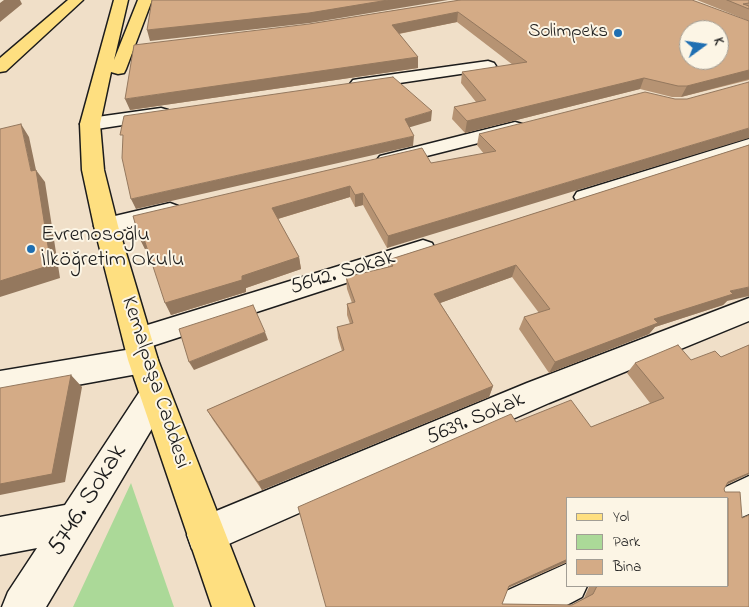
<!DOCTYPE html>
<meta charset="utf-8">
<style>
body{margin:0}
#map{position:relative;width:749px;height:607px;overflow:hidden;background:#f0dfc8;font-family:"Indie Flower",sans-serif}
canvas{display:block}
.legend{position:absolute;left:566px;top:497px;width:162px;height:90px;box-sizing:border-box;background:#fcf5e5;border:1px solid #a29e95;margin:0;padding:6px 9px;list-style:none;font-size:15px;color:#1c1c1c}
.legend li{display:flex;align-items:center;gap:10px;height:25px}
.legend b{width:25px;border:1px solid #a29e95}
.north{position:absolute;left:679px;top:20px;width:50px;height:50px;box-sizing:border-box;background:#fcf5e5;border:1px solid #a29e95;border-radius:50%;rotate:76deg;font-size:14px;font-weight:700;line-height:20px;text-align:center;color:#1c1c1c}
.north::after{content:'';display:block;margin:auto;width:18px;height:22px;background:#1f6fb2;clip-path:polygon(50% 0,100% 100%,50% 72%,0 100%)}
</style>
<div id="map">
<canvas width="749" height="607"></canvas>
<ul class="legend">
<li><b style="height:6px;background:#fedf80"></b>Yol</li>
<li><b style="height:14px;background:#abd998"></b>Park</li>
<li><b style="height:14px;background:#d4ab86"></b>Bina</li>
</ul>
<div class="north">K</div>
</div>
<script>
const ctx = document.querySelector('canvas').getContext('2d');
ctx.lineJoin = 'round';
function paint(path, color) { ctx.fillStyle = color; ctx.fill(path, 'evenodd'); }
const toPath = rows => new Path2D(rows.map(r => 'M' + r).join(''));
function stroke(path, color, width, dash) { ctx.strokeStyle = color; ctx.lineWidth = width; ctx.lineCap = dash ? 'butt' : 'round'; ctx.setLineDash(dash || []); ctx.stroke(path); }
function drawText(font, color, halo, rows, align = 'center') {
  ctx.font = font + ' "Indie Flower",sans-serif'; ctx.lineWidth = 4; ctx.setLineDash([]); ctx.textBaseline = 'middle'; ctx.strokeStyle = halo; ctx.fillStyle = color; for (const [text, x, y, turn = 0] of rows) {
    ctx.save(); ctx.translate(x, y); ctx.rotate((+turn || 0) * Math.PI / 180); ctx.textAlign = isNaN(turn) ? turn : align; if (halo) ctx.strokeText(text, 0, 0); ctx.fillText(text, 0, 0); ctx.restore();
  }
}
const green = toPath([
 [131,483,174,607,73,607]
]);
const minor = toPath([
 [488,61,494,63,496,66,494,69,359,89,353,88,350,84,353,80,359,79,488,61],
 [161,108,168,110,170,114,168,118,90,130,83,128,80,124,83,120,90,118,161,108],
 [515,122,522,124,525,128,522,132,387,166,380,164,377,160,380,156,515,122],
 [749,139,749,152,585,204,577,202,574,197,577,192,749,139],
 [170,203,178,206,182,211,178,216,106,234,98,232,94,226,98,220,170,203],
 [423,240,432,243,435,249,432,255,146,348,154,351,158,360,154,369,143,373,0,399,0,371,132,349,128,347,123,339,128,331,423,240],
 [749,298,749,321,549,403,206,554,192,549,187,535,192,521,527,383,749,298],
 [155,381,166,385,171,395,166,405,46,607,2,607,8,592,37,548,0,555,0,517,65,505,144,385,155,381],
 [749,476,749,514,728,523,728,498,712,498,715,492,749,476],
 [568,563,568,586,587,586,582,597,563,607,498,607,504,592,568,563]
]);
const major = toPath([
 [68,0,83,0,6,71,0,72,0,58,68,0],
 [114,0,128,0,114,60,138,0,152,0,126,69,124,73,118,74,111,72,100,124,104,170,118,226,158,360,254,607,212,607,128,360,94,226,82,170,80,124,114,0]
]);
const wall = toPath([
 [460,0,749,21,749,80,681,97,672,97,640,89,465,133,452,119,454,107,476,102,461,83,462,72,513,65,457,22,399,34,418,57,418,68,130,110,309,24],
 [697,0,749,0,749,21],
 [675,99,687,99,387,248,363,205,355,207,350,197,278,219,299,257,301,269,246,288,246,292,171,315,147,248,145,249,139,237,431,163,484,154,477,145,479,134],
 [749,145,727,301,723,305,655,327,649,334,549,373,519,329,524,317,539,313,512,277,440,303,493,386,489,397,262,490,213,420,207,410,342,351,338,338,337,327,350,324,347,315,347,304,352,303,347,289,346,277,388,267,388,260],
 [749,345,749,474,726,485,724,489,749,607,326,607,516,422,591,427,650,403,627,373,635,363,691,360,721,357],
 [568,498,728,586,588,586,589,587,584,598,571,605,502,604,508,588,568,562]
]);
const shadedWall = toPath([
 [4,0,20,0,22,4,0,22,0,3],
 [388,0,448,0,310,23,150,41,147,30],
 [458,12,457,22,392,35,392,25],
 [418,57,418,68,130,110,125,99],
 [749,70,749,79,681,97,687,86],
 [644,78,640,89,465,133,467,121],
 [432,111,431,121,404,129,405,119],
 [21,124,29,137,36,170,45,182,60,278,0,297,0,281,31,171],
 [749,128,749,138,387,248,388,236],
 [414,136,413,146,136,209,131,199],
 [350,186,350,197,274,220,272,208],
 [363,193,363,205,355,207,355,195],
 [143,236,149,248,145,249,139,237],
 [299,257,301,269,246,288,246,292,171,315,165,303,242,276],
 [516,265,512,277,432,306,434,294],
 [749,287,749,296,727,301,723,305,655,327,649,334,549,373,555,362,654,319,730,291],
 [265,332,268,340,194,370,189,362],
 [71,375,82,387,65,482,0,495,0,484],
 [493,386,489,397,262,490,258,482],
 [749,473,749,474,714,490,728,482],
 [568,559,568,561,503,590,509,586]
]);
const building = toPath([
 [152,0,388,0,309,13,147,30,152,0],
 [460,0,692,0,749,21,749,70,687,86,678,86,644,78,467,121,454,107,486,100,462,72,527,62,458,12,392,25,418,57,125,99,134,45,309,24,460,0],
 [689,30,719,30,719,60,689,60,689,30],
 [727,0,749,0,749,3,743,4,749,6,749,9,727,0],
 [393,77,432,111,405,119,414,136,131,199,122,158,123,135,120,135,124,116,393,77],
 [749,82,749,128,388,236,363,193,355,195,350,186,272,208,299,257,242,276,242,280,165,303,143,236,139,237,133,216,422,148,431,163,496,151,479,134,645,92,675,99,687,99,749,82],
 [21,124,31,171,36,170,51,265,0,281,0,129,21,124],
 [749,145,749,287,730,291,733,294,654,319,658,323,555,362,524,317,550,309,516,265,434,294,493,386,258,482,207,410,344,350,337,327,353,323,347,304,355,302,346,277,393,266,388,260,749,145],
 [253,305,265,332,189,362,179,329,253,305],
 [678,345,691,360,715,351,721,357,749,345,749,473,728,482,724,489,725,492,740,492,742,518,749,515,749,607,326,607,298,507,511,414,516,422,571,400,591,427,664,398,635,363,678,345],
 [568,498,728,498,728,586,597,586,593,594,572,605,502,604,509,586,568,559,568,498],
 [71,375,52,474,0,484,0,388,71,375]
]);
const markers = [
 [618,33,5,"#1f6fb2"],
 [31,249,5,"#1f6fb2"]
];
const farPoinames = [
 ["Solimpeks",608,33]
];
const poiNames = [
 ["Evrenosoğlu",41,236],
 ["İlköğretim Okulu",41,261]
];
const streetNames = [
 ["5642. Sokak",343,274,-17],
 ["Kemalpaşa Caddesi",154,383,72],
 ["5639. Sokak",476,420,-23]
];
const nearStreetnames = [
 ["5746. Sokak",89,501,-58]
];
paint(green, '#abd998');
stroke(minor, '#1c1c1c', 3);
stroke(major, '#1c1c1c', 3);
paint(minor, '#fcf5e5');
paint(major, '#fedf80');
paint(wall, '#b69373');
paint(shadedWall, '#94785e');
paint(building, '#d4ab86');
stroke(building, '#94785e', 1);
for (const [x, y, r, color] of markers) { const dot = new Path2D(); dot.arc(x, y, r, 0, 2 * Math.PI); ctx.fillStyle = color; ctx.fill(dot); stroke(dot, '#fcf5e5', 2); }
drawText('19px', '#1c1c1c', '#fcf5e5', farPoinames, 'right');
drawText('22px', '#1c1c1c', '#fcf5e5', poiNames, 'left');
drawText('22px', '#1c1c1c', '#fcf5e5', streetNames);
drawText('26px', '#1c1c1c', '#fcf5e5', nearStreetnames);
</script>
